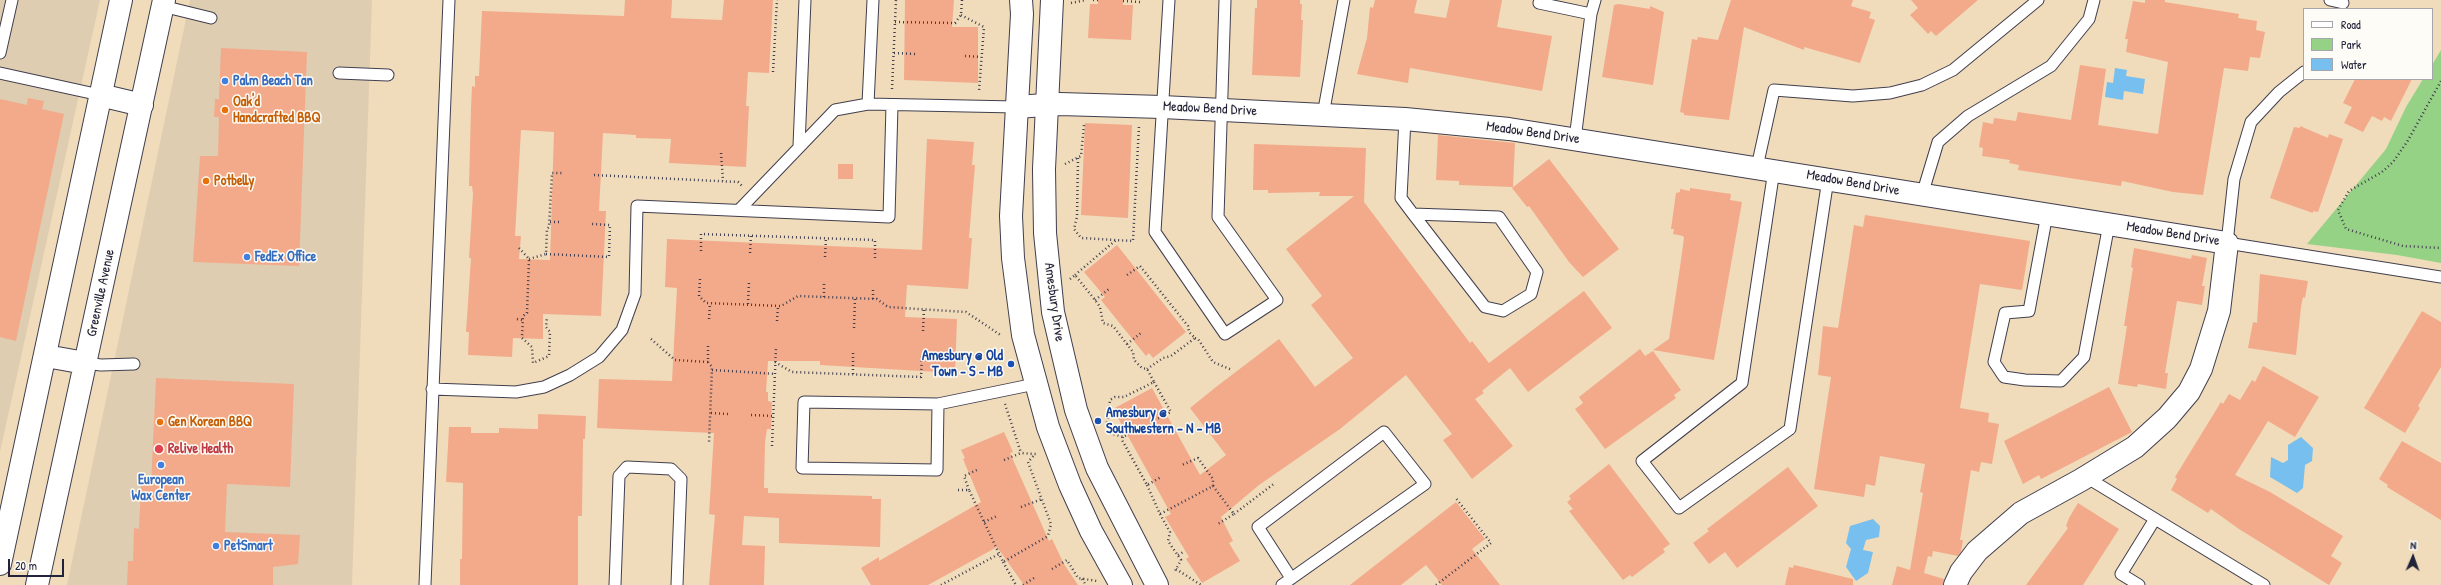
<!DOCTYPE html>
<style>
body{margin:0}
#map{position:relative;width:2441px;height:585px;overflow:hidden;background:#f0dcba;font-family:"Patrick Hand",sans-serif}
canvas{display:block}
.legend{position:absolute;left:2303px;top:8px;width:130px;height:72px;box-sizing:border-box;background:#fdfcf7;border:1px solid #a5a5ac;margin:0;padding:5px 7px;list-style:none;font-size:12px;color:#22223b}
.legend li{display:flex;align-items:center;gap:8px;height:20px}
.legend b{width:20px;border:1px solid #a5a5ac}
.north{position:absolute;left:2393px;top:537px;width:40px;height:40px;-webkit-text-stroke:3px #fdfcf7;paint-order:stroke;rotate:2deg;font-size:11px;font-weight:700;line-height:16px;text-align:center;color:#22223b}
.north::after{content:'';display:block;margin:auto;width:14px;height:18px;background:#22223b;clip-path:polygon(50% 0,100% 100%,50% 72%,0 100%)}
.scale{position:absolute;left:8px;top:559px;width:56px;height:18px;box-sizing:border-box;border:2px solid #22223b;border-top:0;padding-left:5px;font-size:12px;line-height:14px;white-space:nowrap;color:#22223b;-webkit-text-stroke:3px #fdfcf7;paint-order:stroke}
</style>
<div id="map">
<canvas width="2441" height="585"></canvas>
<ul class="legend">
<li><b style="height:5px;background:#fff"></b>Road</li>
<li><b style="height:11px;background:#96d286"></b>Park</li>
<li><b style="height:11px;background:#76bfef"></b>Water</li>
</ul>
<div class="north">N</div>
<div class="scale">20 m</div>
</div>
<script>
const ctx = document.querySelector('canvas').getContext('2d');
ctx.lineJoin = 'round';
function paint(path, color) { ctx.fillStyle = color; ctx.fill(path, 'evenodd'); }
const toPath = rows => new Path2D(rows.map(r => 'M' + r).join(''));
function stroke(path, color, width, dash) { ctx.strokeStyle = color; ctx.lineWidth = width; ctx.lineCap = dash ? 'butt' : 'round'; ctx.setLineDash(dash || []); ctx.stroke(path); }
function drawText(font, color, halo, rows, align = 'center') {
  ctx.font = font + ' "Patrick Hand",sans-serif'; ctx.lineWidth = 3; ctx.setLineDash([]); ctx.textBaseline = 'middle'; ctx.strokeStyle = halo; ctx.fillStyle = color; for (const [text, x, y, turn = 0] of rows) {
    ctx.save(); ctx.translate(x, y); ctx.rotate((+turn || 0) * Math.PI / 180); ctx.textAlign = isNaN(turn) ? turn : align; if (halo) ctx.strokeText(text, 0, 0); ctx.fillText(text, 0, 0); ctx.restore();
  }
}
const built = toPath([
 [0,0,100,0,0,452],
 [190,0,372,0,352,585,67,585]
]);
const green = toPath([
 [2441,50,2441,263,2397,255,2307,244,2386,149,2406,107,2423,79,2432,79,2432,65]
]);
const water = toPath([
 [2115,68,2127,70,2126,76,2145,79,2143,94,2124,91,2123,100,2105,97,2107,82,2113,83],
 [2301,437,2313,448,2312,461,2305,465,2303,488,2297,493,2270,477,2271,457,2283,463,2288,460,2288,445],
 [1873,519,1880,526,1879,537,1866,540,1863,550,1873,552,1868,573,1856,581,1846,567,1851,549,1846,543,1850,526]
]);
const building = toPath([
 [625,0,672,0,671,18,722,20,724,0,773,0,769,73,748,72,746,106,749,106,746,167,669,163,671,139,636,138,636,135,603,133,599,211,606,211,601,316,543,314,543,339,513,338,512,357,468,355,469,332,466,332,471,258,469,258,473,194,472,186,469,186,471,108,472,86,475,87,475,76,479,76,482,11,624,16],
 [521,130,554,132,550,260,519,259,521,236,515,236],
 [905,0,954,0,952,27,978,27,978,83,904,80],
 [1098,0,1123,0,1123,5,1133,5,1131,40,1088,38,1090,4,1098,4],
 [1257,0,1300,0,1300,4,1302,4,1301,20,1303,20,1300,77,1252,75,1255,8,1257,8],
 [1375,0,1417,0,1414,13,1446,18,1450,0,1502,0,1497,27,1552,36,1542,91,1410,68,1408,83,1357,74,1367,38,1370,7,1373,8],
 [1731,0,1853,0,1851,6,1871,12,1869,18,1875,20,1860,63,1804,47,1804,50,1744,27,1729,120,1684,115,1684,113,1680,112,1692,39,1697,40,1698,37,1718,40],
 [1911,0,1978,0,1936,36,1931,31,1928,34,1910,15,1918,8],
 [2145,0,2165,0,2165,2,2239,14,2238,18,2257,21,2256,30,2265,32,2260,58,2250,57,2248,71,2224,68,2203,195,2173,192,2122,181,2121,186,2018,170,2019,165,2009,163,2010,160,1982,156,1983,148,1979,147,1983,122,1993,124,1994,118,2016,121,2018,112,2071,120,2080,65,2106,69,2098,125,2158,134,2168,62,2126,52,2128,39,2125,39,2133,1,2145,3],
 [1619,4,1650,9,1650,6,1664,12,1653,85,1602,77,1614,5],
 [221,48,307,52,299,266,193,262,200,156,218,156,219,117,214,117,215,99,219,99],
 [2355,79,2412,79,2391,121,2384,117,2382,121,2372,116,2363,132,2344,123,2352,107,2343,103],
 [28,98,44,101,42,109,64,114,16,341,0,337,0,99,27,105],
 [1085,123,1132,125,1128,218,1081,215],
 [2300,126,2328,138,2329,134,2343,139,2318,212,2313,211,2313,213,2270,198,2294,127,2300,128],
 [1438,135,1515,143,1513,187,1459,185,1459,181,1436,180],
 [927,139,974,142,972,165,975,165,969,238,972,238,968,289,907,285,905,317,957,319,955,373,820,365,820,361,768,361,766,392,768,392,768,401,772,402,771,429,767,429,765,442,764,488,768,488,768,493,872,496,872,499,881,499,880,547,779,543,779,518,744,516,742,545,765,546,764,585,709,585,715,515,709,514,714,433,597,428,599,379,672,381,677,288,665,287,667,239,922,250],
 [1254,144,1366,148,1364,202,1470,343,1472,341,1489,363,1584,291,1612,328,1528,392,1510,368,1482,391,1484,393,1475,399,1513,446,1472,479,1443,440,1452,434,1406,375,1340,429,1259,485,1221,517,1233,541,1229,543,1240,561,1202,583,1186,559,1189,557,1165,517,1171,514,1113,409,1152,388,1200,475,1226,455,1190,408,1216,387,1279,339,1315,387,1353,358,1311,305,1322,296,1286,249,1354,196,1319,196,1320,192,1268,193,1268,190,1253,190],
 [1549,159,1619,249,1583,277,1569,262,1529,206,1527,207,1512,188],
 [838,164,853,164,853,179,838,179],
 [1690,188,1731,194,1730,200,1742,202,1714,360,1653,350,1669,339,1680,267,1684,238,1683,236,1673,234,1674,229,1671,229,1676,193,1680,192,1680,189,1690,191],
 [1865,215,2030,241,2022,290,1980,284,1960,408,1989,413,1988,422,1999,424,1992,464,1981,462,1979,472,1971,470,1960,540,1963,540,1961,552,1958,556,1933,551,1932,557,1928,556,1924,573,1944,579,1943,585,1892,585,1897,566,1910,570,1923,493,1920,492,1925,464,1880,456,1875,486,1866,484,1864,497,1814,489,1831,377,1818,375,1823,326,1838,328,1854,225,1863,227],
 [1117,245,1186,332,1153,358,1149,353,1146,356,1101,300,1105,297,1084,272],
 [2134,248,2191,259,2192,255,2207,258,2202,286,2205,286,2202,305,2177,301,2165,373,2168,373,2166,389,2138,384,2137,387,2118,384,2127,326,2124,326,2133,268,2131,267],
 [2260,274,2308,281,2305,298,2303,297,2301,307,2296,355,2248,348,2253,322,2257,323],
 [2422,311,2441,322,2441,367,2418,406,2420,408,2405,433,2364,408],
 [1640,349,1645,356,1653,351,1681,390,1674,395,1676,398,1605,449,1575,409,1583,403,1579,397],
 [2263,366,2319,397,2295,437,2268,421,2235,475,2270,492,2343,536,2331,556,2342,563,2329,585,2239,529,2211,509,2208,513,2171,490,2177,479,2175,477,2221,402,2223,404,2229,394,2240,400,2252,380,2255,382],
 [156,378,294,384,290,487,227,484,225,532,300,535,298,564,273,567,273,585,127,585,128,561,133,561,134,528,139,529,141,485,151,485],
 [2109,387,2132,432,2041,479,2039,475,2023,484,2004,441],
 [538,414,586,416,585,439,583,439,582,516,578,516,578,585,460,585,460,559,462,559,463,483,446,482,449,427,471,427,471,433,499,433,499,428,538,429],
 [1004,432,1013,452,1010,453,1049,541,1052,539,1064,564,1078,585,1024,585,997,547,928,585,871,585,861,568,879,557,879,561,981,502,963,459,965,458,961,450],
 [2402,441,2441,463,2441,520,2387,487,2388,485,2379,479],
 [1609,464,1670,544,1663,549,1665,552,1632,577,1630,575,1623,580,1569,511,1573,509,1567,502,1571,499,1569,496],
 [1788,467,1818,506,1737,568,1725,552,1709,564,1693,543,1709,531,1707,529],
 [1456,502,1485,539,1472,549,1500,585,1442,585,1426,565,1401,585,1350,585],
 [2078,503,2119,529,2083,585,2026,585,2068,528,2066,526,2069,518],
 [1794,565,1853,579,1853,585,1785,585,1789,567,1793,568]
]);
const path = toPath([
 [1093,0,1098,0],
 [1123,1,1141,2],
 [1071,3,1086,0],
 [961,15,984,27,979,91],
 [895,22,955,23,961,15,962,0],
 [894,53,916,54],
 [965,56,981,57],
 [773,72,777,0],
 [2441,81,2407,142,2393,162,2382,172,2349,191,2338,210,2346,229,2403,246,2441,248],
 [892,89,896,0],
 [721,153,723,181],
 [1078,158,1077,217,1074,229,1081,238,1133,241,1139,126],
 [1065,164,1081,156,1084,125],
 [594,175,738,182,742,186],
 [550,222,560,222],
 [519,248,529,259,527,313,523,316,522,338,532,347,533,363,549,356,550,332,546,327,547,317],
 [701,251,701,234,875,240,875,258],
 [750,253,751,235],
 [546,254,609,257,610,225,591,224],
 [825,257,826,238],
 [529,259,546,254,547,229,549,227,552,173,563,173],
 [1075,275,1116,240],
 [1127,275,1140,266,1188,326,1189,332,1195,338,1171,356,1163,358,1147,369],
 [700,279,699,296,706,303,781,306,798,296,877,299,888,307,966,312,1002,336],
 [1070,279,1075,275,1095,300,1100,307,1103,323,1113,326,1133,352,1134,360,1142,368,1147,369,1154,382,1124,397,1115,397,1110,400,1106,429],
 [824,297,824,284],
 [873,299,873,287],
 [1095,300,1109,289],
 [748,304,749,281],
 [517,319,522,320],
 [709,319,710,303],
 [777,321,778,306],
 [854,328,855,298],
 [923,331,924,309],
 [1195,338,1198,339,1213,362,1232,370],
 [651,339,675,360,708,362],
 [1127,344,1141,333],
 [708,346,708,362,712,367,709,443],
 [775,362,792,372,921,377,922,355],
 [712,370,775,374],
 [853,374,853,352],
 [1154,382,1171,412,1157,419],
 [1005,404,1021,453],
 [711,413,728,414],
 [751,415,773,416],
 [1106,432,1123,437,1135,430],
 [1123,437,1122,440,1147,485,1161,477],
 [772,446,776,348],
 [1004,460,1021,453,1036,454],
 [1147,485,1160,514,1213,486,1213,479,1198,458,1182,465],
 [1213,486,1234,514,1218,524],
 [958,490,969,490,1003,562,1048,536,1051,524,1028,462,1035,454],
 [969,490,964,476,979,469],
 [1021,507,1042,499],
 [1160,514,1170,532,1168,541,1181,560,1174,573],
 [1234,514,1275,483],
 [984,522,997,516],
 [1178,555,1185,551],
 [1003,562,1016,585],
 [1052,569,1067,560,1078,578,1097,581],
 [1176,569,1201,585],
 [1082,579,1086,585],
 [941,585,999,554],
 [1023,585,1034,578],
 [1436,585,1491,543,1455,497]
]);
const service = toPath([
 [1169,0,1155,232,1225,334,1277,300,1218,217,1225,0],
 [1540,0,1539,3,1591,14],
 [2330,0,2343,3],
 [162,6,211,18],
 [0,53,12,0],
 [2304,72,2279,92,2251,122,2234,179,2227,243,2441,277],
 [0,73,100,95],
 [339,73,388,75],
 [868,104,873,0],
 [1323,115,1344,0],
 [1405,119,1401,198,1413,214,1485,307,1503,311,1531,294,1537,272,1499,217,1413,214],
 [1575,139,1591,14,1595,0],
 [799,146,805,0],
 [1757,167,1774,90,1853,96,1890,93,1922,85,1953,70,2038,0],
 [1774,170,1742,383,1642,461,1679,508,1790,429,1828,179],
 [1922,195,1938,142,1968,116,2051,66,2089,19,2094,0],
 [739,210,835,110,868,104,1016,107],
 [2047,214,2029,311,2005,313,1994,362,2004,377,2025,380,2061,381,2084,357,2109,224],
 [85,363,101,365,134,364],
 [432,389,516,392,544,387,570,375,599,357,622,330,635,294,637,206,889,217,892,105],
 [938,404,937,470,802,468,804,402,938,404,1035,384],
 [2086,477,2264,585],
 [425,585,449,0],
 [615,585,619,476,627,467,671,469,681,479,677,585],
 [1282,585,1425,484,1384,432,1258,527,1291,578],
 [2139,585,2121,574,2155,519]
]);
const minor = toPath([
 [1016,107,1060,104,1162,107,1405,119,1509,129,2227,243,2219,311,2201,369,2189,392,2167,418,2135,447,2081,480,2021,513,1977,551,1961,572,1955,585]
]);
const tertiary = toPath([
 [1021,0,1022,14,1011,216,1013,258,1023,335,1048,427,1070,485,1091,531,1121,585],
 [1052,0,1044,169,1045,233,1053,312,1076,410,1097,468,1157,585]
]);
const secondary = toPath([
 [100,95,142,105],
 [46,356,85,363],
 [0,564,121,0],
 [37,585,164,0]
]);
const markers = [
 [225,81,4,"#3f7fe0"],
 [225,110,4,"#e8710a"],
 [206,181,4,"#e8710a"],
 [247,257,4,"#3f7fe0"],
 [1011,364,4,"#1a4fb4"],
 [1098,421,4,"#1a4fb4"],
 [160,422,4,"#e8710a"],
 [159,449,5,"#e0444e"],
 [161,465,4,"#3f7fe0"],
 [216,546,4,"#3f7fe0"]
];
const shopNames = [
 ["Palm Beach Tan",233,81],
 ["FedEx Office",255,257],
 ["European",161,480,"center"],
 ["Wax Center",161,496,"center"],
 ["PetSmart",224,546]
];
const foodNames = [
 ["Oak'd",233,102],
 ["Handcrafted BBQ",233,118],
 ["Potbelly",214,181],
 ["Gen Korean BBQ",168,422]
];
const streetNames = [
 ["Meadow Bend Drive",1210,109,3],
 ["Meadow Bend Drive",1533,133,8],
 ["Meadow Bend Drive",1853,183,10],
 ["Meadow Bend Drive",2173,234,9],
 ["Greenville Avenue",101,293,-78],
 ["Amesbury Drive",1054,302,82]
];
const transitNames = [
 ["Amesbury @ Old",1003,356],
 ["Town - S - MB",1003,372],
 ["Amesbury @",1106,413,"left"],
 ["Southwestern - N - MB",1106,429,"left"]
];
const healthNames = [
 ["Relive Health",168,449]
];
paint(built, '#dfcdb2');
paint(green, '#96d286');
paint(water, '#76bfef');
paint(building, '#f2aa8b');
stroke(service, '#413e4e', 13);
stroke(minor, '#413e4e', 24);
stroke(tertiary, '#413e4e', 24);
stroke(secondary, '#413e4e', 24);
stroke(path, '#413e4e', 2.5, [1, 3]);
stroke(service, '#fff', 11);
stroke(minor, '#fff', 22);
stroke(tertiary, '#fff', 22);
stroke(secondary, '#fff', 22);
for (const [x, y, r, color] of markers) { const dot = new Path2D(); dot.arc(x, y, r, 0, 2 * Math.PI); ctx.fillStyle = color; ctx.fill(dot); stroke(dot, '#fdfcf7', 1.5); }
drawText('bold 14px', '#366cbe', '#fdfcf7', shopNames, 'left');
drawText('bold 14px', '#c56008', '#fdfcf7', foodNames, 'left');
drawText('14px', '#22223b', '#fdfcf7', streetNames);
drawText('bold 14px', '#164399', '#fdfcf7', transitNames, 'right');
drawText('bold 14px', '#be3a42', '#fdfcf7', healthNames, 'left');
</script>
